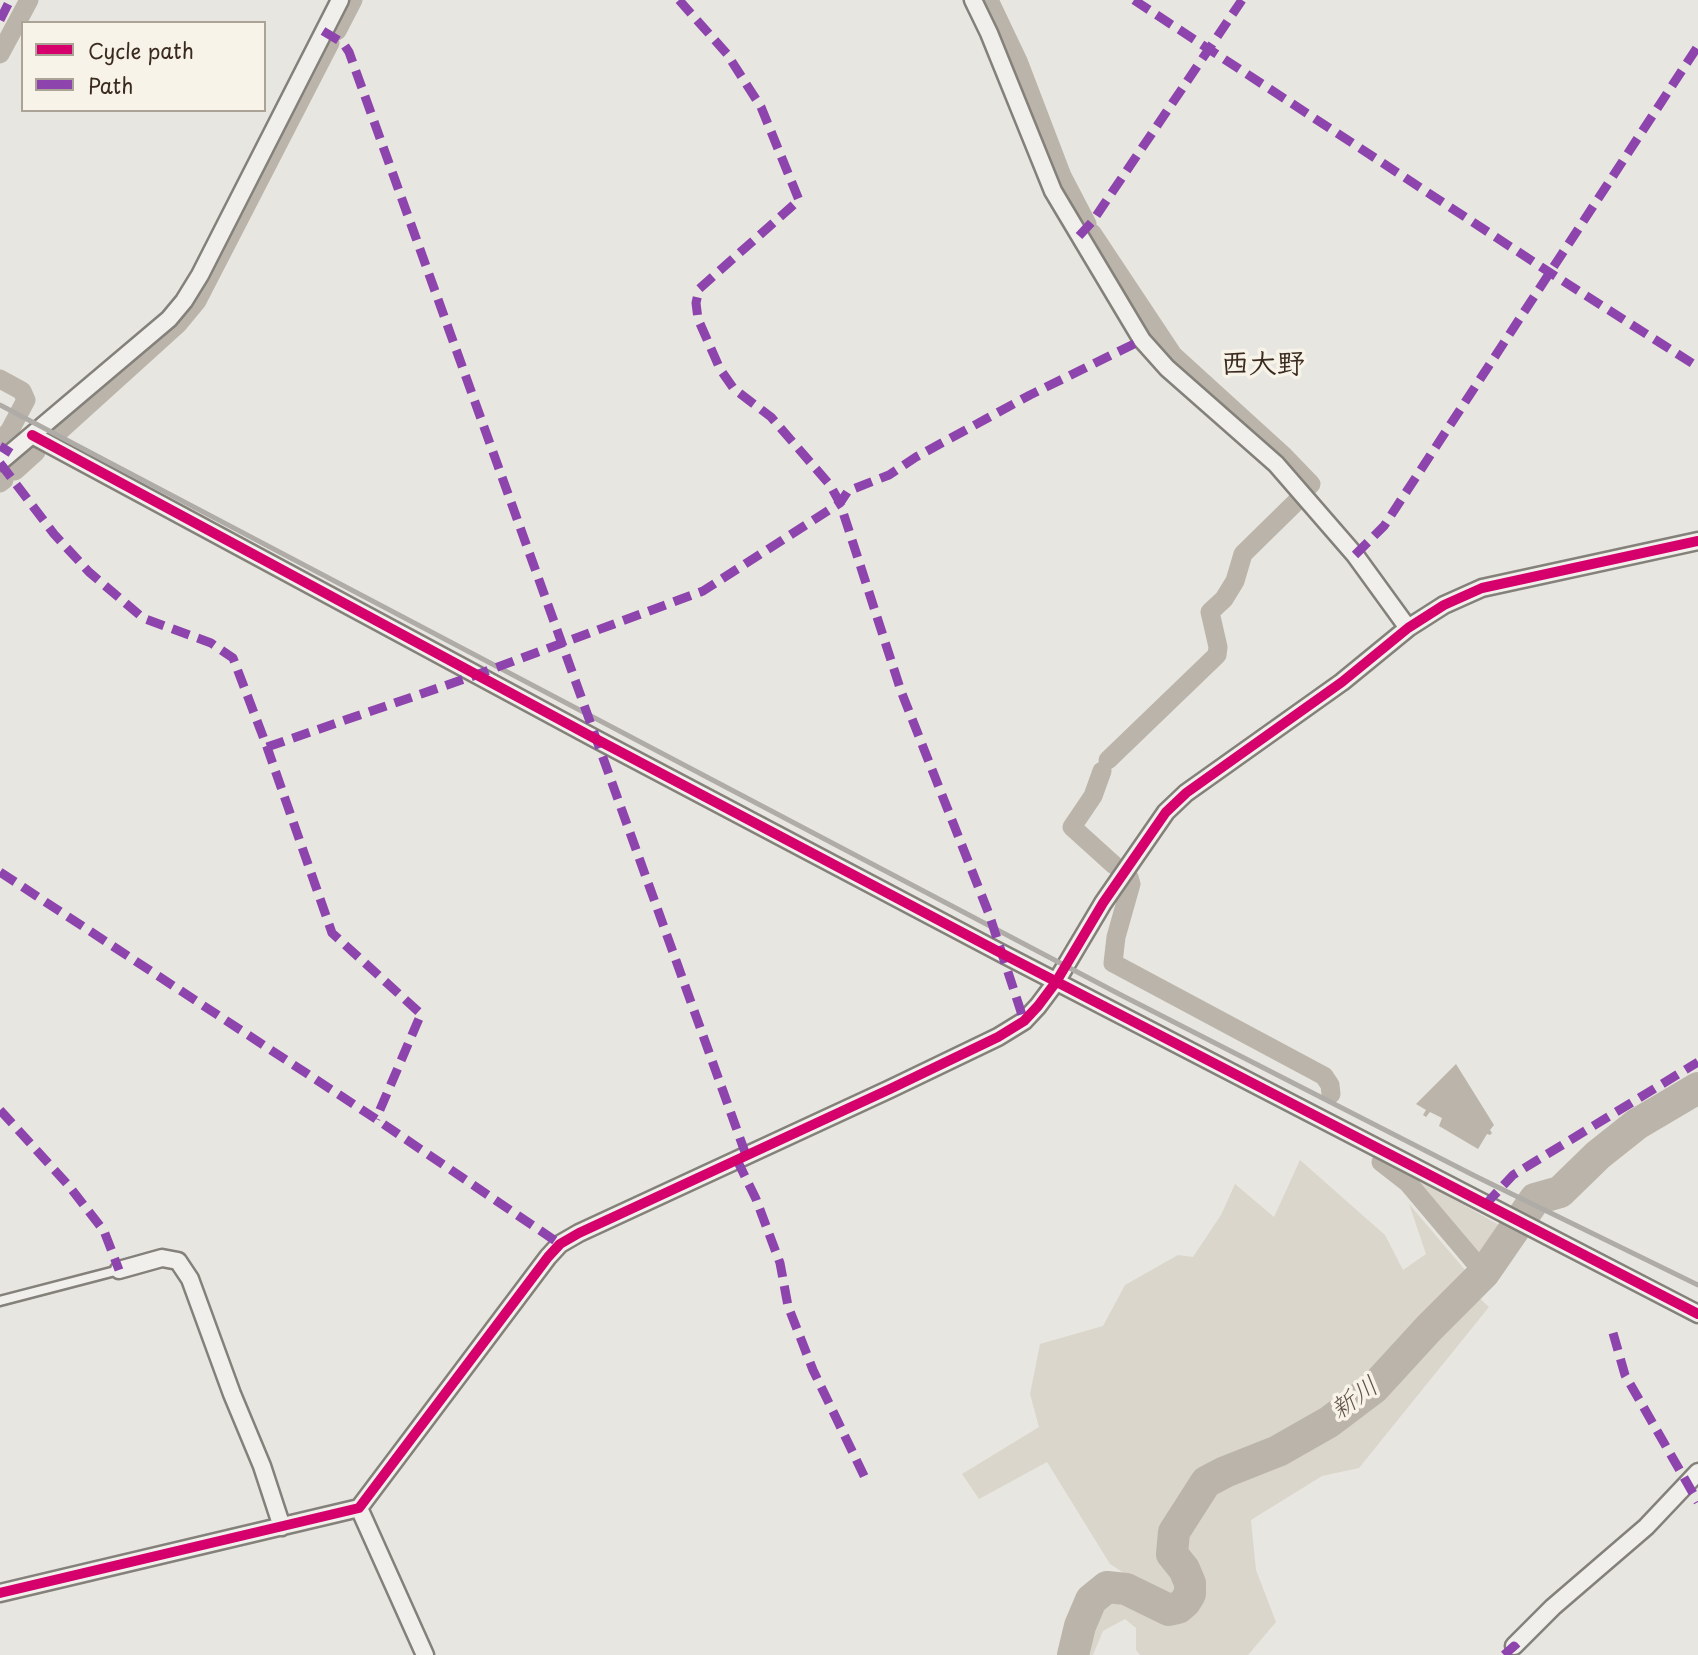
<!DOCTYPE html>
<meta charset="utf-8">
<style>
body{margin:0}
#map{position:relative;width:1698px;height:1655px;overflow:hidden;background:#e8e6e0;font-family:"Playpen Sans",sans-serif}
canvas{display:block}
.legend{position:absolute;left:21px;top:21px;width:245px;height:91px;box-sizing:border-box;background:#f7f3e8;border:2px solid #aca397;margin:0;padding:9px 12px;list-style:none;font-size:21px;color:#3b2a1e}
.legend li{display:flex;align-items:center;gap:14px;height:35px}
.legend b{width:35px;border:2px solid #aca397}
</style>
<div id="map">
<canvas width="1698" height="1655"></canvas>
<ul class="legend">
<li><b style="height:9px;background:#d6006c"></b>Cycle path</li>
<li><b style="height:9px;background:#8e44ad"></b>Path</li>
</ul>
</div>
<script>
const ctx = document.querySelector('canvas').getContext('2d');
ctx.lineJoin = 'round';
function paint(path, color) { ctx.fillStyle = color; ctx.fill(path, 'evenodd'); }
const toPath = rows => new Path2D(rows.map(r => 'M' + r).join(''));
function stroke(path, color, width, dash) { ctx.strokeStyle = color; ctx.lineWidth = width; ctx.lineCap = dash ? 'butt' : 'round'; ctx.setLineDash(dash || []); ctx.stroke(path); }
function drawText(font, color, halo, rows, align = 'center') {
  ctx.font = font + ' "Playpen Sans","Klee One",sans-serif'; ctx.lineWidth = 7; ctx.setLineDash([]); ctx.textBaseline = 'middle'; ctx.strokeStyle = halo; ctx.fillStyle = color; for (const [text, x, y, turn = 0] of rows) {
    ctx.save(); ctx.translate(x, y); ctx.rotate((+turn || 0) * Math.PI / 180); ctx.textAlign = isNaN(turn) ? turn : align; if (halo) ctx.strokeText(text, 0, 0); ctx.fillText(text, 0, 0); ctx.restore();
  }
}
const green = toPath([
 [1300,1160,1385,1235,1403,1270,1426,1254,1409,1204,1466,1271,1420,1323,1355,1386,1311,1418,1197,1475,1166,1525,1160,1544,1166,1570,1178,1582,1174,1597,1156,1594,1110,1564,1047,1462,979,1499,962,1474,1039,1427,1030,1394,1040,1344,1103,1326,1125,1285,1178,1255,1193,1257,1221,1215,1235,1184,1274,1217],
 [1410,1174,1504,1228,1481,1258],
 [1474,1293,1489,1307,1359,1468,1322,1476,1251,1520,1256,1570,1276,1622,1248,1655,1140,1655,1136,1650,1136,1628,1125,1619,1103,1631,1093,1655,1080,1655,1094,1613,1110,1597,1172,1615,1192,1601,1194,1584,1185,1561,1177,1548,1183,1527,1212,1489,1344,1423,1393,1379]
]);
const water = toPath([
 [1456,1064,1494,1125,1490,1130,1492,1133,1490,1135,1487,1134,1478,1149,1439,1126,1442,1118,1430,1112,1426,1117,1423,1115,1426,1110,1416,1104]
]);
const canal = toPath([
 [989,0,1018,61,1062,176,1087,224],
 [337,31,353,0],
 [0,54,29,0],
 [1092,233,1173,355,1284,456,1311,484,1309,486],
 [0,379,22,391,26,400,9,432,4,436],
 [52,438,178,324,197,301,330,43],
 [15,471,36,452],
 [0,483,4,480],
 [1108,760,1217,655,1218,647,1210,612,1224,599,1235,581,1243,554,1297,501],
 [1102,771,1093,796,1072,827,1114,865],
 [1129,877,1131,884,1116,937,1113,963,1324,1076,1330,1085,1331,1094],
 [1381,1162,1408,1183,1484,1273]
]);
const river = toPath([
 [1073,1655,1080,1626,1091,1600,1107,1587,1126,1589,1169,1610,1178,1608,1185,1602,1190,1594,1190,1583,1184,1569,1172,1554,1174,1532,1206,1482,1225,1472,1278,1451,1329,1422,1374,1388,1429,1328,1484,1273,1535,1199,1560,1192,1598,1155,1637,1124,1698,1088]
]);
const lane = toPath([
 [0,1301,119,1270]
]);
const street = toPath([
 [973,0,989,33,1053,191,1142,340,1167,368,1276,464,1355,555,1408,628],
 [32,435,594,738,1001,953,1698,1314],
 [0,462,169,319,184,301,200,275,340,0],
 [119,1270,162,1258,178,1261,190,1279,232,1394,262,1466,282,1527],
 [359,1508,425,1655],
 [0,1593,359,1508,548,1257,560,1244,579,1233,890,1089,998,1037,1024,1021,1038,1006,1056,982,1103,903,1166,812,1186,793,1342,682,1408,628,1444,605,1482,588,1698,541],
 [1514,1646,1553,1607,1646,1527,1698,1472]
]);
const rail = toPath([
 [0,405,1121,995,1475,1176,1698,1285]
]);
const quiet = toPath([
 [679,0,727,54,761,107,799,200,699,289,696,303,698,319,720,369,734,389,771,417,830,485,840,503,901,691,989,914,1024,1021],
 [1134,0,1549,272,1698,367],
 [0,20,10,0],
 [323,31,343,43,349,52,746,1155],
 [1079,236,1092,222,1242,0],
 [0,446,11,453],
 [0,463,54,534,89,572,143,618,211,643,233,658,267,747,332,933,421,1014,376,1119],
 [1355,555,1384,526,1698,46],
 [267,747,476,675,703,591,840,503,848,491,889,475,916,457,1030,395,1142,340],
 [0,872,376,1119,560,1244],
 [0,1110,69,1186,104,1231,119,1270],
 [737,1160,756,1199,780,1263,788,1306,813,1370,867,1482],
 [1485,1205,1513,1175,1698,1062],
 [1613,1333,1625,1375,1698,1502],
 [1504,1655,1514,1646,1522,1655]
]);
const cycleway = toPath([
 [32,435,594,738,1001,953,1698,1314],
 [0,1593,359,1508,548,1257,560,1244,579,1233,890,1089,998,1037,1024,1021,1038,1006,1056,982,1103,903,1166,812,1186,793,1342,682,1408,628,1444,605,1482,588,1698,541]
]);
const waterNames = [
 ["新川",1355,1399,-36]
];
const quarterNames = [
 ["西大野",1263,365]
];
paint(green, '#dad6cc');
paint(water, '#bbb4aa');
stroke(canal, '#bbb4aa', 19);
stroke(river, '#bbb4aa', 32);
stroke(lane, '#84807a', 13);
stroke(street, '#84807a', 21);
stroke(lane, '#f0efeb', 8);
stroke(street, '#f0efeb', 16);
stroke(rail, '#afaca8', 5);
stroke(quiet, '#8e44ad', 9, [18, 9]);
stroke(cycleway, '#d6006c', 10);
drawText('italic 26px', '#615347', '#f7f3e8', waterNames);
drawText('bold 28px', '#3b2a1e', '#f7f3e8', quarterNames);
</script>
